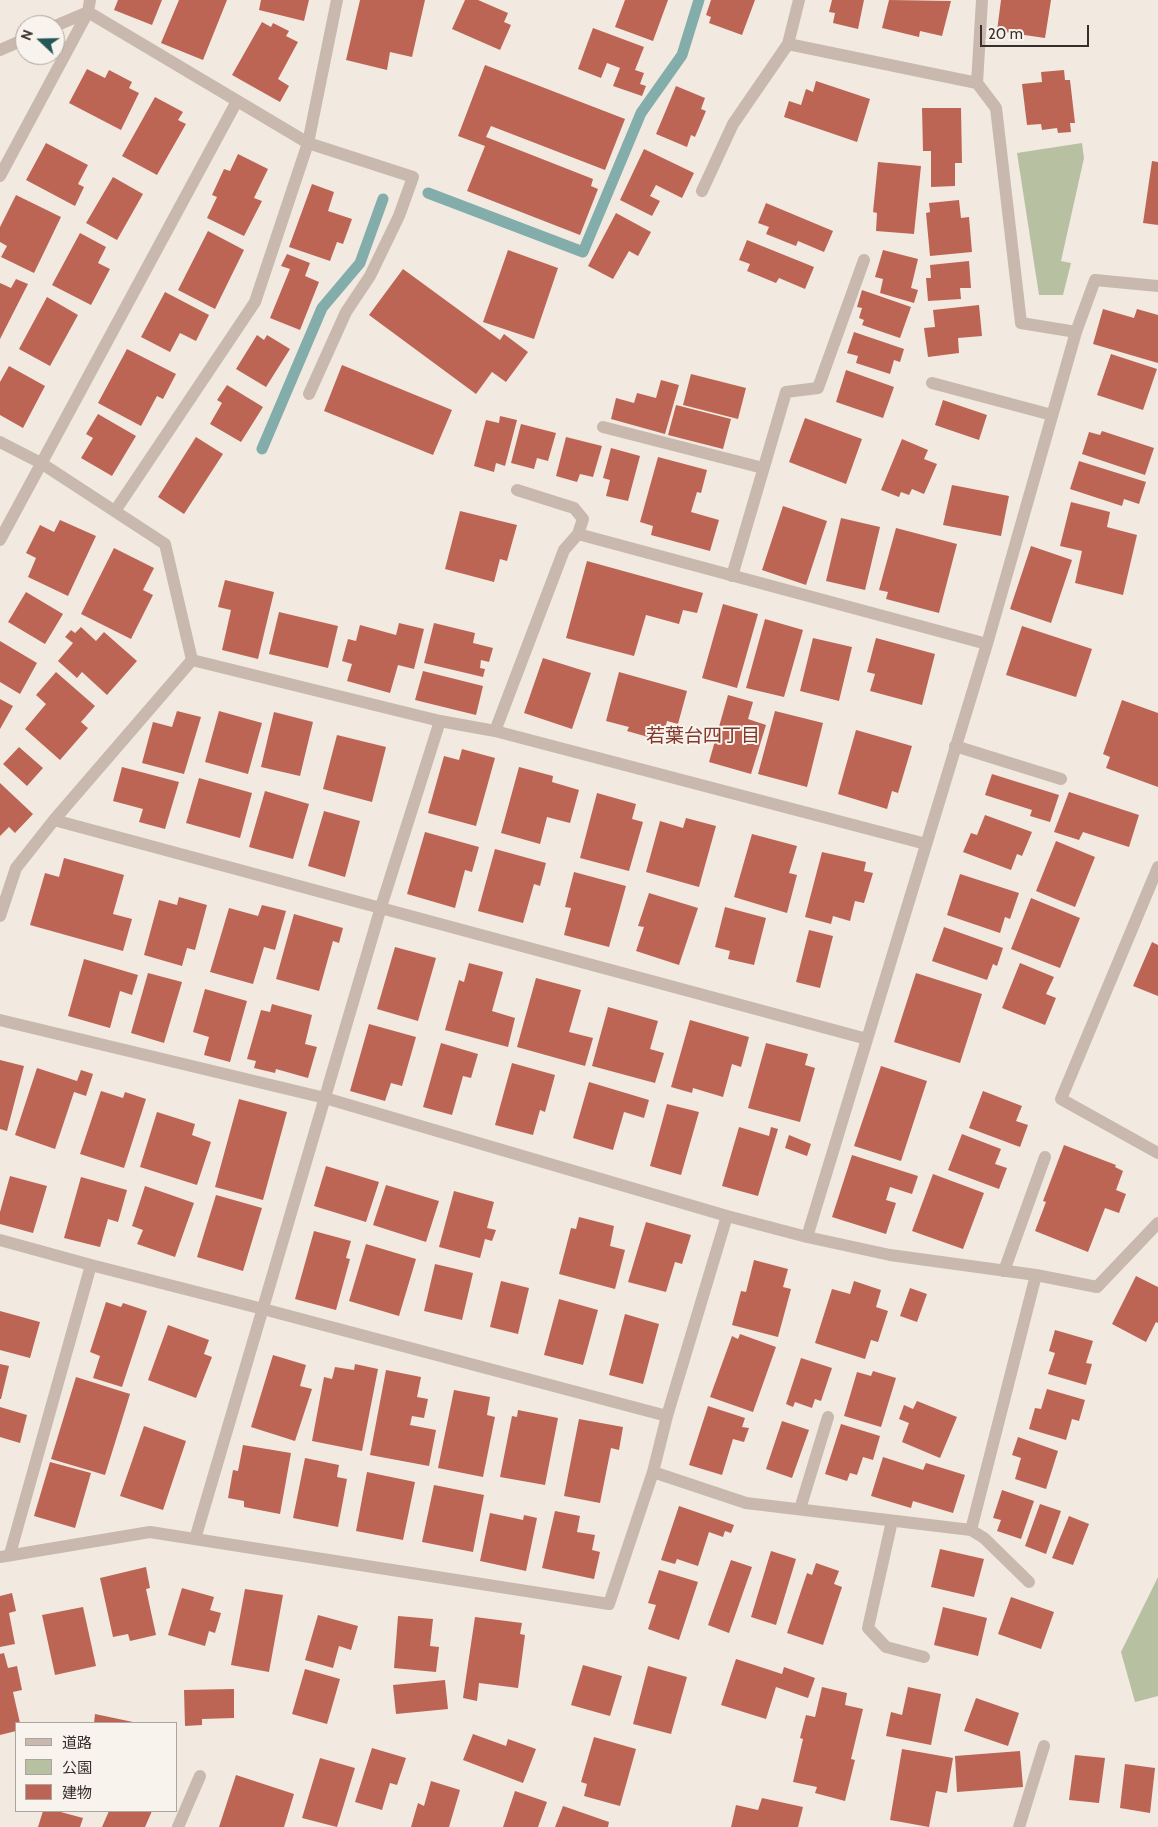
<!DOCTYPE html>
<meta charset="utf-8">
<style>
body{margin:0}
#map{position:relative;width:1158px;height:1827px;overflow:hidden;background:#f2e9e1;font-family:Cabin,"Noto Sans JP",sans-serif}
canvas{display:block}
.legend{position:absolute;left:15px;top:1722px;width:162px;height:90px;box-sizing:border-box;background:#f9f3ed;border:1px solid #aca49f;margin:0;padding:6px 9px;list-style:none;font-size:15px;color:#382e2b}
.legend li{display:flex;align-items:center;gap:10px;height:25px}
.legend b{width:25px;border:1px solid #aca49f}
.north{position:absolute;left:15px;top:15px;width:50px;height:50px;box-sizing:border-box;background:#f9f3ed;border:1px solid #aca49f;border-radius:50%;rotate:291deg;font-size:14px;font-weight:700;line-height:20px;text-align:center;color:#382e2b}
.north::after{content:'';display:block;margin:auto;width:18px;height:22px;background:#245756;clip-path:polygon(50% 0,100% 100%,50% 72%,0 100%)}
.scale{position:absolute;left:980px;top:25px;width:109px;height:22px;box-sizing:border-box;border:2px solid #382e2b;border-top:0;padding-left:6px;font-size:15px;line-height:18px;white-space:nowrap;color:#382e2b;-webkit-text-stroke:4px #f9f3ed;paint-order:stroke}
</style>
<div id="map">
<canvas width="1158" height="1827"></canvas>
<ul class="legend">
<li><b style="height:6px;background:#c9b8ad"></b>道路</li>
<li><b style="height:14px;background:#b8c0a2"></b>公園</li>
<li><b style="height:14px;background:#bd6554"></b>建物</li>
</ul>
<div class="north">N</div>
<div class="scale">20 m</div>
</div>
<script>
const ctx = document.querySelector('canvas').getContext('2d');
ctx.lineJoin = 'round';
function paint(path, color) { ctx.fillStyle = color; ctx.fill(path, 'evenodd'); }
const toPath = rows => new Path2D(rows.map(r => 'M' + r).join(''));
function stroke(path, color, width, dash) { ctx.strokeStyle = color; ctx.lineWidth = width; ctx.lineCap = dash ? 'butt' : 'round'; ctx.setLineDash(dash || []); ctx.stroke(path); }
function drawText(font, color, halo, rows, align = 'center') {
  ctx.font = font + ' Cabin,"Noto Sans JP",sans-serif'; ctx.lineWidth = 4; ctx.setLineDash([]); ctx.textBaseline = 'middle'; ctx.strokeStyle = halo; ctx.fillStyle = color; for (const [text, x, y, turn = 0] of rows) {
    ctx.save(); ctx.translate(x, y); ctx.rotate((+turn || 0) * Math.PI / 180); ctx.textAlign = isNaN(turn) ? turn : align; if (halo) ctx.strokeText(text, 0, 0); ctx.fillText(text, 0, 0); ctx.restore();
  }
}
const green = toPath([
 [1082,143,1084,158,1061,261,1071,263,1063,295,1039,295,1017,153],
 [1158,1577,1158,1696,1135,1702,1121,1652]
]);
const stream = toPath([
 [428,193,583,252,641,113,682,55,699,0],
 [262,449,322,308,360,263,383,199]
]);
const building = toPath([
 [118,0,162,0,152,25,114,10],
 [179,0,227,0,203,60,161,43],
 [261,0,309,0,304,21,259,10],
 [360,0,425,0,412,57,390,52,387,70,346,60],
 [465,0,478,0,508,13,504,22,511,25,500,50,452,29],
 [625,0,668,0,653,41,615,27],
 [711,0,755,0,742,35,709,23,711,17,706,15],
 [832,0,864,0,858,29,833,23,835,13,829,12],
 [889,0,951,1,942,36,920,31,919,37,882,28],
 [1001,0,1051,0,1045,38,997,31],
 [262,22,271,27,273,23,289,31,286,36,298,42,278,79,289,86,280,102,232,75],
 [593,28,644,47,635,70,644,73,640,84,646,86,642,96,613,86,620,68,607,63,601,78,578,69],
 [485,65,625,119,605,170,491,126,486,137,593,179,591,186,598,189,580,235,467,191,485,146,458,136],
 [87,69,105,78,109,70,132,82,129,88,139,93,121,130,69,103],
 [1064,70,1065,80,1070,80,1075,123,1070,123,1071,132,1058,133,1057,128,1042,130,1041,124,1027,125,1022,84,1042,82,1041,72],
 [816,81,870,99,857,142,784,117,789,101,801,105,806,89,813,92],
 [676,86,705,98,701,109,706,111,695,137,691,135,687,147,656,134],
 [155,97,183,112,178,120,186,124,157,175,122,156],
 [922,108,961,108,962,163,955,163,955,186,931,187,931,151,923,151],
 [46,143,88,165,78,184,84,187,75,206,26,180],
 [644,149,694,173,682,198,656,185,650,196,660,201,652,216,620,200],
 [238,154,268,169,254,198,262,201,244,236,207,218,217,197,212,195,224,169,230,171],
 [1152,161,1158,162,1158,225,1143,223],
 [878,162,921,166,914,234,876,231,877,213,873,212],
 [113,177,143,194,117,240,86,223],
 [312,184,334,192,328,211,352,219,343,244,337,242,330,261,289,247],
 [16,195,61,217,34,273,1,257,7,246,0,242,0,227],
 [959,200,961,218,969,217,972,252,930,256,926,213,930,212,929,203],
 [766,203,833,231,824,252,798,241,796,246,766,234,769,227,758,223],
 [616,213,651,232,638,256,629,251,613,279,588,266],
 [208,231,244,250,215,309,178,290],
 [80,233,106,247,98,263,110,269,91,305,52,285],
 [747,240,814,267,805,289,779,278,776,283,747,271,750,264,739,260],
 [508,250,558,268,534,339,483,322],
 [883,250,918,259,911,288,918,290,914,303,880,293,883,279,875,277],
 [287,254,310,263,305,276,319,282,300,330,270,318,290,269,281,266],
 [969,261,971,288,960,288,961,299,928,301,926,278,931,278,930,265],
 [403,269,500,340,504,334,528,352,506,382,492,372,476,394,369,315],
 [16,279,28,284,0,339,0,283,11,288],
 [862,290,911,307,900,338,862,325,864,320,859,318,862,308,857,307],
 [165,292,209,315,196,341,180,333,170,352,141,337],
 [47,297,78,315,50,366,19,349],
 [979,305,982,336,958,338,959,353,928,357,924,328,935,327,933,310],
 [1103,309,1134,318,1137,309,1158,315,1158,363,1093,344],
 [854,332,904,349,900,362,894,360,890,374,856,363,858,356,847,353],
 [257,335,264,340,267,335,290,349,266,387,236,369],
 [127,349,176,374,163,399,157,396,141,426,98,403],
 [1111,354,1157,369,1143,410,1097,395],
 [342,365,452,410,433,455,324,411],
 [9,366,45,386,23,428,0,415,0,382],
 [846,370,894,387,883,418,836,402],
 [691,374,746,388,738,419,683,405],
 [661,380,679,385,665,434,611,419,616,398,634,403,637,393,656,398],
 [227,385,263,407,241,442,210,424,222,403,217,400],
 [943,400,987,415,979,440,935,425],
 [676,405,731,419,723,449,668,435],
 [98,414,136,436,112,476,81,458,93,438,86,434],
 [500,416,517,420,505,466,496,463,494,472,474,466,486,420,499,423],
 [805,418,862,439,846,484,789,462],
 [521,424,556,433,548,461,537,458,534,469,511,463],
 [1102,431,1154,448,1145,475,1082,454,1089,432,1100,435],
 [196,437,223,454,184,514,158,497],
 [566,437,602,446,593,477,580,474,577,482,556,476],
 [902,439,928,450,924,459,937,464,924,494,912,489,909,495,901,492,899,497,881,490],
 [611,448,640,456,628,501,606,496,610,480,603,478],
 [658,457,707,470,701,493,697,492,691,512,719,520,710,551,651,535,653,526,640,522],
 [1079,461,1146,482,1139,504,1124,499,1122,506,1070,489],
 [952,485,1009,496,1001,536,943,525],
 [1071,502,1110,512,1107,527,1137,535,1123,595,1075,583,1082,551,1060,546],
 [783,506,827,521,806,585,762,570],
 [460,511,517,525,507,561,500,559,494,582,445,569],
 [841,518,880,527,865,590,826,581],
 [60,520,96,536,68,596,28,577,36,558,26,553,40,525,54,532],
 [896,528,957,544,939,613,886,599,888,592,879,590],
 [1031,546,1072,560,1051,623,1010,609],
 [114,548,154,568,143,590,153,595,131,639,81,614],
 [587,561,703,593,697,613,683,610,679,624,646,615,634,656,566,638],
 [225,580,274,592,258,659,222,650,231,610,218,607],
 [26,592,63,614,45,644,8,622],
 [723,604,758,614,737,688,702,678],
 [279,612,338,626,328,668,269,654],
 [765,619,803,630,784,697,746,688],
 [399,623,424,629,414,669,398,665,390,693,347,681,352,664,342,661,348,639,356,641,360,625,396,635],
 [434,623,475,633,473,643,493,648,489,662,481,660,480,668,485,669,483,677,424,663],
 [1022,626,1092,649,1076,697,1006,675],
 [81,627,96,641,104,632,137,661,107,695,82,672,77,678,58,661,73,643,65,637,71,630,75,633],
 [813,638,852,647,839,701,800,691],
 [876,638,935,654,922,705,870,691,875,674,867,672],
 [0,641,37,663,20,694,0,682],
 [543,658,591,673,572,729,524,713],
 [423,671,483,686,476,715,415,700],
 [56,672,95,706,81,722,88,728,60,760,25,729,46,704,36,695],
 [619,672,687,691,678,724,667,721,662,741,627,731,629,727,606,721],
 [728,695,753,702,748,719,766,725,751,774,709,762],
 [0,699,13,706,0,729],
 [1122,700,1158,713,1158,787,1106,768,1110,757,1103,754],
 [177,711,201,717,184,774,142,763,153,722,172,727],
 [219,711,262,723,248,774,205,762],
 [775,711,823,723,807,787,758,774],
 [274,712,313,722,300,776,261,767],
 [856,730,912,746,898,793,892,791,887,809,838,794],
 [337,735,386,747,372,802,323,789],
 [19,747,43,768,27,786,3,764],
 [462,749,495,758,476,826,428,813,444,756,459,760],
 [122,767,179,782,165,829,139,822,143,809,113,801],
 [519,767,553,776,552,782,579,790,570,823,547,817,540,844,501,833],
 [992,774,1059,795,1050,822,1030,816,1032,810,985,795],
 [199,778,252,793,240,838,186,823],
 [0,783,33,814,15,833,9,827,0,836],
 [265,791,309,804,293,859,249,847],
 [1069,792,1139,815,1129,847,1083,832,1079,840,1054,832],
 [597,793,636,804,632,819,643,822,629,871,580,858],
 [324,811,360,821,345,877,308,866],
 [985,815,1032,832,1022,856,1017,854,1011,870,963,852,971,833,977,835],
 [686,818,716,826,699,887,646,872,660,821,683,828],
 [425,832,479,847,472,872,465,870,455,908,407,894],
 [752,834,797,846,789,873,797,875,787,913,734,897],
 [1056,841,1095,857,1075,907,1036,891],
 [495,849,546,863,540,886,534,884,523,923,478,911],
 [822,852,866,862,864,871,873,873,864,903,855,901,850,921,833,916,831,924,805,917],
 [64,858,124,875,113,914,132,919,123,951,30,925,45,873,59,877],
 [574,872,626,886,609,947,564,935,571,908,565,907],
 [960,874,1019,893,1010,919,1005,917,1000,933,947,915],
 [649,893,698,908,679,965,636,951,644,927,638,926],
 [179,897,207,905,195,950,187,948,182,966,144,955,159,900,177,905],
 [1031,898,1080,918,1060,968,1011,949],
 [262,905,286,911,275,950,264,947,253,984,210,972,229,908,258,916],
 [725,907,766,918,754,965,728,959,730,951,715,947],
 [294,914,343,928,339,943,333,941,319,991,276,979],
 [944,927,1003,948,997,966,993,964,987,980,932,961],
 [809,930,833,936,820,988,796,982],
 [1152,942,1158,945,1158,996,1133,986],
 [395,947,436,958,418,1021,377,1009],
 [84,959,138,975,132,995,120,991,110,1028,68,1016],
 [469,963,503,972,492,1011,515,1018,508,1047,445,1030,459,980,464,982],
 [1020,963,1054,977,1046,994,1056,998,1045,1025,1002,1008],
 [148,973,182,982,164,1043,131,1033],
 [916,973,982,994,960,1063,894,1042],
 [536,978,581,990,569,1032,593,1038,585,1066,517,1047],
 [205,989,247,1001,230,1062,204,1055,209,1037,193,1032],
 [272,1004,312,1015,305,1044,317,1047,308,1078,276,1069,275,1073,254,1068,256,1061,247,1059,261,1010,270,1012],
 [608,1007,658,1021,650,1049,664,1053,655,1083,592,1066],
 [690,1020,749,1037,741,1067,732,1064,723,1097,693,1088,692,1093,671,1087],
 [369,1024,416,1037,402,1086,391,1083,385,1101,350,1091],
 [441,1043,478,1054,471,1078,463,1076,452,1115,423,1107],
 [766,1043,808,1054,805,1065,815,1068,800,1122,748,1108],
 [0,1060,24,1066,7,1131,0,1129],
 [512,1063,555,1075,545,1112,540,1110,533,1135,495,1125],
 [881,1066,927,1081,901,1161,854,1146],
 [37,1068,77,1081,81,1070,93,1074,86,1096,74,1092,55,1149,15,1135],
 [589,1082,649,1100,644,1118,624,1112,613,1150,573,1138],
 [101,1091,123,1098,125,1092,146,1099,124,1168,80,1154],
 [983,1091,1022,1106,1016,1121,1028,1125,1020,1147,969,1128],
 [239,1099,287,1112,263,1200,215,1187],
 [667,1104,699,1112,681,1175,650,1166],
 [157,1112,195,1124,192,1135,211,1142,197,1185,140,1167],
 [739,1127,769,1136,771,1127,778,1129,758,1196,722,1186],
 [962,1134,1001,1149,995,1164,1007,1168,999,1189,948,1170],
 [789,1135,811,1144,807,1156,785,1148],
 [1064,1145,1116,1165,1115,1167,1123,1171,1116,1190,1126,1194,1119,1213,1105,1208,1088,1252,1035,1231,1046,1202,1043,1201],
 [852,1155,918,1176,912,1194,890,1187,886,1200,896,1203,886,1234,832,1217],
 [326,1166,379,1182,366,1222,314,1206],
 [933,1174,984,1193,963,1249,912,1231],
 [10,1176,47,1186,33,1233,0,1224,0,1212],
 [81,1177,127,1190,118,1222,108,1219,100,1247,64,1238],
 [386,1185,439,1201,426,1242,373,1225],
 [145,1186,194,1203,175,1257,137,1244,143,1230,132,1226],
 [454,1191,494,1202,487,1228,496,1230,492,1241,485,1239,480,1258,439,1247],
 [216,1195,262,1208,243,1271,197,1257],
 [579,1217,614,1226,610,1246,625,1250,615,1289,559,1274,571,1228,576,1229],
 [646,1222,691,1235,682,1264,675,1262,666,1292,628,1282],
 [314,1231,351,1241,346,1258,350,1259,336,1310,295,1299],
 [366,1244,416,1259,399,1316,349,1301],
 [754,1260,788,1269,783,1287,791,1289,778,1337,732,1325,741,1291,746,1292],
 [435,1264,473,1273,462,1320,424,1311],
 [1136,1276,1158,1287,1158,1323,1156,1322,1146,1342,1112,1324],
 [501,1281,529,1288,518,1334,490,1327],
 [854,1281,881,1290,876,1307,888,1311,878,1342,871,1340,865,1359,815,1343,832,1289,850,1294],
 [910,1288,927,1294,917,1322,900,1316],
 [559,1299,598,1310,583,1365,544,1355],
 [106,1302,121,1307,123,1303,147,1311,122,1387,93,1378,100,1356,90,1352],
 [0,1311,40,1322,30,1358,0,1350],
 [625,1314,659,1324,643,1384,609,1375],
 [168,1325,209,1340,204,1354,212,1357,196,1398,148,1380],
 [1055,1330,1093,1341,1086,1363,1092,1364,1086,1385,1048,1374,1055,1353,1049,1351],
 [740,1334,776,1347,753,1412,710,1397,732,1336,738,1339],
 [273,1355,306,1365,300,1386,312,1389,295,1441,251,1427],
 [801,1358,832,1368,821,1401,815,1399,812,1408,795,1402,793,1407,786,1404],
 [0,1364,9,1366,1,1399,0,1399],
 [355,1364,378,1369,362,1451,312,1441,324,1377,332,1379,335,1367,354,1370],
 [386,1370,421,1377,417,1397,428,1399,424,1418,412,1416,410,1425,436,1430,429,1466,370,1455],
 [873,1371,896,1378,881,1427,844,1416,857,1372,871,1376],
 [76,1377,130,1394,105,1475,51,1459],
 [1047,1389,1085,1400,1079,1421,1072,1419,1066,1440,1029,1429,1035,1408,1041,1409],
 [454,1390,490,1397,487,1415,495,1417,483,1477,438,1468],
 [917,1401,957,1417,940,1458,902,1442,909,1423,899,1419,904,1405,913,1409],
 [708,1406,745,1418,742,1427,749,1428,744,1442,733,1439,722,1475,689,1465],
 [0,1407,27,1415,20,1443,0,1437],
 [518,1410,558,1418,545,1485,500,1477,512,1416,517,1417],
 [579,1419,623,1427,619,1450,611,1448,600,1503,564,1496],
 [782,1421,809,1430,792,1478,766,1469],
 [841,1424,880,1436,873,1460,863,1457,857,1475,850,1473,847,1481,825,1474],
 [144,1426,186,1441,163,1510,120,1496],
 [1018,1437,1058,1451,1046,1489,1015,1479,1021,1458,1012,1455],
 [243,1445,291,1453,280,1514,244,1507,244,1501,228,1498,233,1470,238,1471],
 [883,1457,923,1470,926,1463,965,1475,953,1513,913,1501,911,1508,871,1496],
 [305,1458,339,1465,337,1477,347,1479,338,1527,293,1518],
 [50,1462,91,1473,75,1528,34,1516],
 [367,1472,415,1482,403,1540,356,1531],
 [434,1485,484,1495,473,1552,422,1542],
 [1002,1490,1034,1501,1021,1539,997,1531,1001,1520,993,1518],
 [1040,1504,1061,1511,1046,1554,1025,1546],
 [679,1506,734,1525,731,1533,725,1531,723,1537,709,1532,698,1566,677,1559,675,1564,661,1560],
 [555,1511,580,1516,577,1532,595,1535,592,1550,600,1552,594,1579,542,1568],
 [490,1513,523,1520,524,1515,537,1518,526,1571,480,1561],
 [1069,1516,1089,1524,1073,1565,1052,1558],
 [940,1549,984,1559,974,1597,931,1587],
 [771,1551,796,1559,776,1625,751,1617],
 [731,1560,752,1567,729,1633,708,1625],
 [816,1563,839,1571,834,1584,842,1587,823,1645,787,1633,807,1573,812,1575],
 [146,1567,150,1588,146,1589,156,1635,130,1641,128,1634,113,1637,100,1578],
 [659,1570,698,1582,679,1640,648,1629,656,1605,648,1603],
 [182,1588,214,1597,210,1610,221,1613,215,1633,209,1631,205,1646,168,1635],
 [245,1589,283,1595,269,1672,231,1665],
 [12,1593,16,1611,9,1613,15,1644,0,1647,0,1596],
 [1011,1597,1054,1612,1041,1649,998,1634],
 [83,1607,96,1666,55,1675,42,1615],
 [943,1607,987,1618,978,1656,934,1645],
 [318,1615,358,1626,351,1650,339,1646,333,1668,305,1660],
 [398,1616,433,1619,430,1646,439,1647,436,1672,394,1668],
 [475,1617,522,1623,520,1634,525,1635,518,1688,479,1683,477,1701,463,1698],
 [4,1653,8,1668,17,1666,22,1690,13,1692,20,1723,16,1723,16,1731,0,1735,0,1654],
 [736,1659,782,1674,784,1667,815,1678,808,1698,776,1687,766,1719,721,1705],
 [583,1665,622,1676,610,1716,571,1705],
 [648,1666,687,1677,671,1734,633,1724],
 [305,1669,340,1679,327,1724,292,1714],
 [445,1680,448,1709,396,1714,393,1685],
 [822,1687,847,1693,845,1705,863,1709,851,1759,855,1760,845,1801,815,1793,817,1787,793,1782,803,1739,800,1738,806,1715,815,1717],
 [908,1687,941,1694,931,1745,886,1736,891,1712,902,1715],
 [234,1689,234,1718,202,1719,202,1725,185,1726,184,1690],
 [976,1698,1019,1713,1008,1746,964,1731],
 [95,1714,133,1722,133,1723,94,1723],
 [473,1734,506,1746,508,1739,536,1749,523,1783,463,1760],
 [594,1737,636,1749,620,1806,584,1796,587,1784,581,1782],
 [372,1748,406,1758,397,1785,390,1783,382,1810,355,1802],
 [902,1749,953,1758,947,1793,936,1791,929,1827,890,1820],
 [1020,1751,1023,1787,957,1792,955,1756],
 [1075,1755,1105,1758,1099,1803,1069,1800],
 [320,1758,355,1768,337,1827,302,1818],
 [1125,1764,1155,1768,1150,1813,1120,1808],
 [236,1775,294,1794,284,1827,219,1827],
 [431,1781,460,1790,449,1827,411,1827,418,1803,424,1806],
 [515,1791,547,1802,538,1827,503,1827],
 [762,1798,803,1807,798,1827,731,1827,736,1805,758,1810],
 [563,1806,609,1822,608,1827,555,1827],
 [43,1811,57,1811,83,1818,80,1827,38,1827],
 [109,1811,152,1811,145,1827,102,1827]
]);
const lane = toPath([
 [932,383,1052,415],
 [603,427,763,468],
 [732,576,786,392,818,388,864,260],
 [1004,1271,1045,1157],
 [800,1509,828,1417],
 [892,1521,868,1628,886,1647,924,1657],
 [1019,1827,1044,1746]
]);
const street = toPath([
 [799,0,788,44,977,83],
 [982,0,977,83,996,108,1021,323,1076,332],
 [55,26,88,12,308,143,413,177,399,216,370,276,346,312,309,394],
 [0,50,25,39],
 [0,176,88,12,90,0],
 [702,191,733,124,788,44],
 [0,442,41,463,165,544,192,660],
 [517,490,574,508,583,519,578,534],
 [115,511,255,302,308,143,337,0],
 [0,540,237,101],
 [495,731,564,550,578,534,987,644],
 [955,746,1061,779],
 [54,820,867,1039],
 [1158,867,1061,1099,1158,1153],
 [0,916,16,868,54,820,192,660,440,721,495,731,926,844],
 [0,1020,325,1098,727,1216,807,1237,890,1255,1036,1275,1097,1287,1158,1223],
 [807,1237,987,644,1076,332,1095,280,1158,286],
 [0,1240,91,1265,263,1309,667,1416],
 [653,1472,746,1503,971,1530,1036,1275],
 [971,1530,984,1538,1029,1582],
 [195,1539,381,907,440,721],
 [10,1554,91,1265],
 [0,1557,150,1532,609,1604,653,1472,667,1416,727,1216],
 [178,1827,200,1776]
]);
const neighbourhoodNames = [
 ["若葉台四丁目",703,736]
];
paint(green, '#b8c0a2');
stroke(stream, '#82adab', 11);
paint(building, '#bd6554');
stroke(lane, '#c9b8ad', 12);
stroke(street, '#c9b8ad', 12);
drawText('19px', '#81382a', '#f9f3ed', neighbourhoodNames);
</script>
